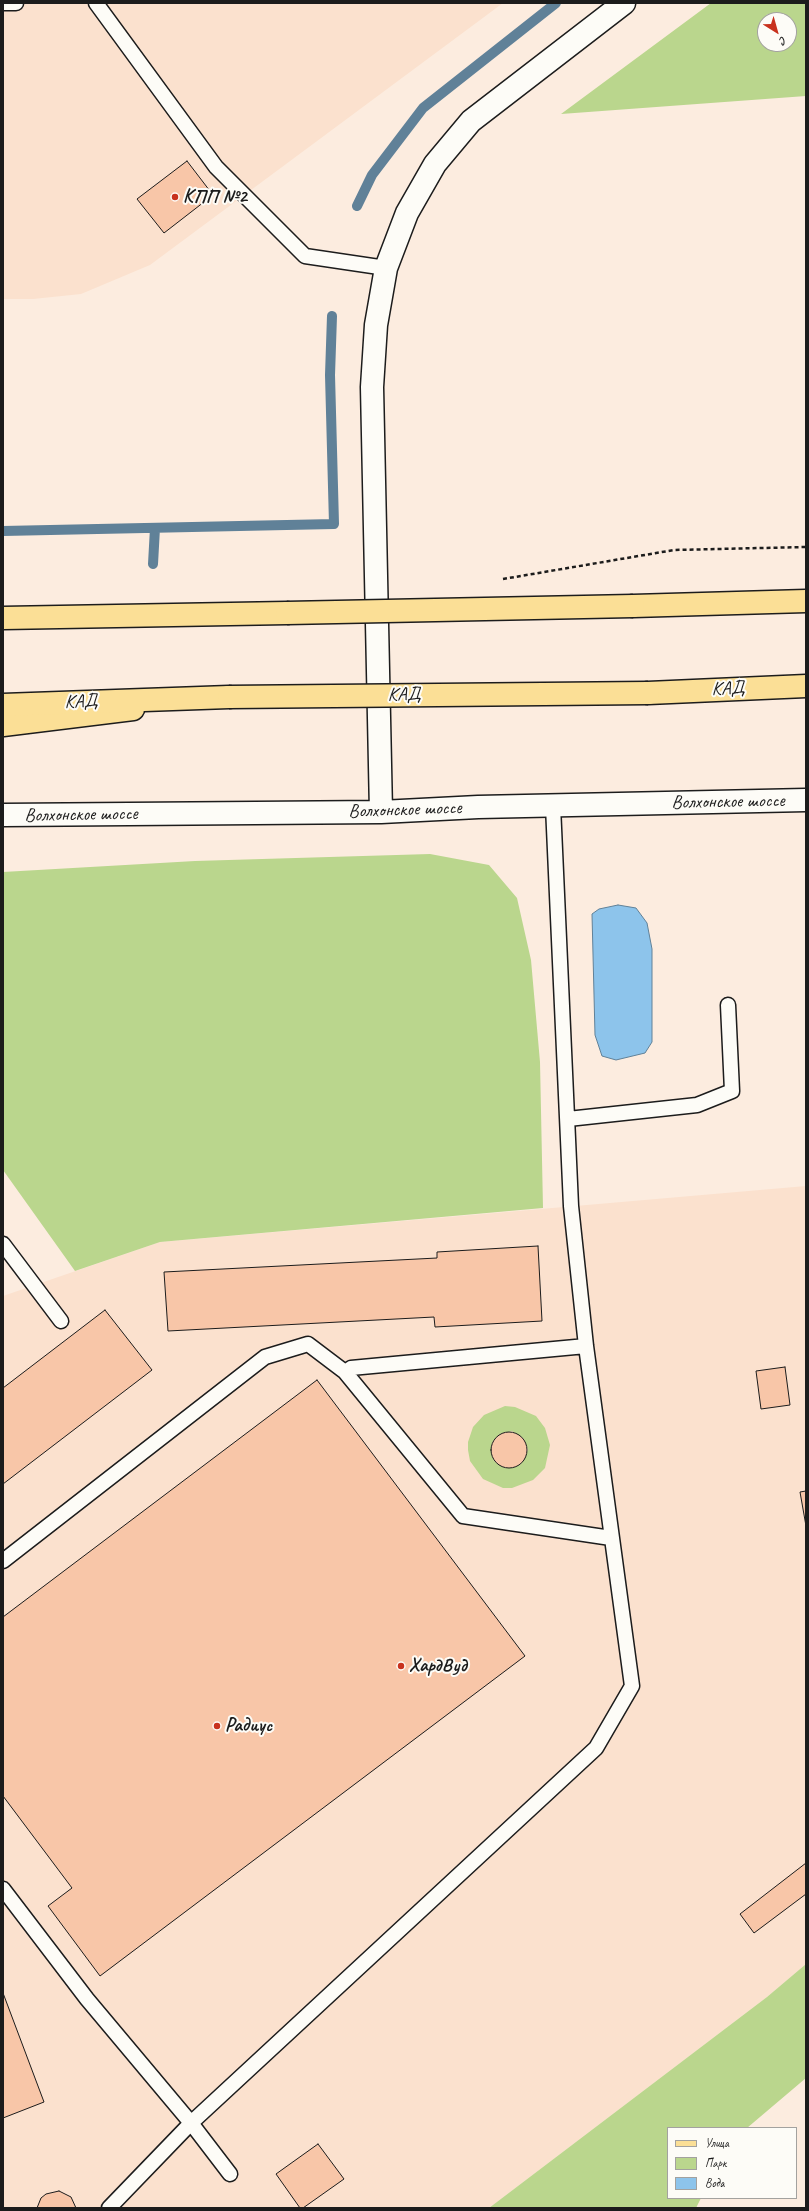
<!DOCTYPE html>
<meta charset="utf-8">
<style>
body{margin:0}
#map{position:relative;width:809px;height:2211px;overflow:hidden;background:#fcecdf;font-family:Caveat,sans-serif}
canvas{display:block}
.frame{position:absolute;inset:0;border:4px solid #1c1c1c;pointer-events:none}
.legend{position:absolute;left:667px;top:2127px;width:130px;height:72px;box-sizing:border-box;background:#fdfcf7;border:1px solid #a3a29f;margin:0;padding:5px 7px;list-style:none;font-size:12px;color:#1c1c1c}
.legend li{display:flex;align-items:center;gap:8px;height:20px}
.legend b{width:20px;border:1px solid #a3a29f}
.north{position:absolute;left:757px;top:12px;width:40px;height:40px;box-sizing:border-box;background:#fdfcf7;border:1px solid #a3a29f;border-radius:50%;rotate:143deg;font-size:11px;font-weight:700;line-height:16px;text-align:center;color:#1c1c1c}
.north::after{content:'';display:block;margin:auto;width:14px;height:18px;background:#c8321e;clip-path:polygon(50% 0,100% 100%,50% 72%,0 100%)}
</style>
<div id="map">
<canvas width="809" height="2211"></canvas>
<div class="frame"></div>
<ul class="legend">
<li><b style="height:5px;background:#fbdf96"></b>Улица</li>
<li><b style="height:11px;background:#bad68d"></b>Парк</li>
<li><b style="height:11px;background:#8dc4eb"></b>Вода</li>
</ul>
<div class="north">С</div>
</div>
<script>
const ctx = document.querySelector('canvas').getContext('2d');
ctx.lineJoin = 'round';
function paint(path, color) { ctx.fillStyle = color; ctx.fill(path, 'evenodd'); }
const toPath = rows => new Path2D(rows.map(r => 'M' + r).join(''));
function stroke(path, color, width, dash) { ctx.strokeStyle = color; ctx.lineWidth = width; ctx.lineCap = dash ? 'butt' : 'round'; ctx.setLineDash(dash || []); ctx.stroke(path); }
function drawText(font, color, halo, rows, align = 'center') {
  ctx.font = font + ' Caveat,sans-serif'; ctx.lineWidth = 4; ctx.setLineDash([]); ctx.textBaseline = 'middle'; ctx.strokeStyle = halo; ctx.fillStyle = color; for (const [text, x, y, turn = 0] of rows) {
    ctx.save(); ctx.translate(x, y); ctx.rotate((+turn || 0) * Math.PI / 180); ctx.textAlign = isNaN(turn) ? turn : align; if (halo) ctx.strokeText(text, 0, 0); ctx.fillText(text, 0, 0); ctx.restore();
  }
}
const built = toPath([
 [3,3,503,3,150,265,81,294,33,299,3,299],
 [806,1186,806,1964,767,1997,489,2208,3,2208,3,1296,160,1242]
]);
const green = toPath([
 [711,3,806,3,806,96,561,114],
 [765,20,789,20,789,44,765,44],
 [430,854,489,865,517,898,531,960,540,1062,543,1208,160,1242,75,1271,3,1170,3,872,195,861],
 [505,1406,515,1407,536,1416,545,1428,550,1445,545,1468,533,1480,512,1488,503,1488,483,1479,470,1461,468,1450,468,1442,473,1427,484,1415],
 [512,1431,524,1439,528,1450,520,1465,507,1468,494,1461,491,1447,493,1441,500,1434],
 [806,1964,806,2078,747,2128,668,2128,668,2198,701,2198,696,2208,489,2208,767,1997]
]);
const water = toPath([
 [618,905,636,908,647,923,652,949,652,1042,645,1053,616,1060,602,1056,595,1035,592,914,599,909,618,905]
]);
const stream = toPath([
 [357,206,372,175,423,108,556,3],
 [3,531,334,524,330,375,332,316],
 [153,564,155,528]
]);
const building = toPath([
 [187,161,213,195,164,233,137,199,187,161],
 [538,1246,542,1321,435,1327,434,1317,168,1331,164,1272,437,1258,437,1252,538,1246],
 [105,1310,152,1370,3,1484,3,1388,105,1310],
 [785,1367,790,1405,761,1409,756,1371,785,1367],
 [317,1380,525,1656,100,1976,48,1906,72,1888,3,1796,3,1617,317,1380],
 '491 1450a18 18 0 1 1 36 0a18 18 0 1 1-36 0Z',
 [806,1491,806,1526,800,1492,806,1491],
 [806,1863,806,1894,754,1933,740,1914,806,1863],
 [3,1993,44,2102,3,2118,3,1993],
 [318,2144,344,2179,303,2208,300,2208,276,2174,318,2144],
 [59,2191,71,2197,76,2208,37,2208,41,2198,46,2194,59,2191]
]);
const path = toPath([
 [503,579,674,550,806,547]
]);
const lane = toPath([
 [3,3,16,3],
 [96,3,216,167,305,256,386,268],
 [568,1119,697,1105,732,1091,728,1005],
 [3,1244,61,1321],
 [586,1346,351,1368,345,1372,463,1516,611,1538],
 [3,1561,265,1357,308,1344,345,1372],
 [3,1889,87,1999,191,2123,230,2174],
 [109,2208,191,2123,596,1748,632,1686,586,1346,571,1206,553,806]
]);
const street = toPath([
 [381,812,372,387,376,325,386,268,407,213,435,164,471,121,624,3],
 [3,815,381,812,478,807,806,800]
]);
const primary = toPath([
 [3,725,133,709]
]);
const highway = toPath([
 [633,606,806,601],
 [3,618,287,613],
 [648,693,806,686],
 [3,705,229,697]
]);
const highwayBridge = toPath([
 [287,613,633,606],
 [229,697,648,693]
]);
const markers = [
 [175,197,4,"#c8321e"],
 [401,1666,4,"#c8321e"],
 [217,1726,4,"#c8321e"]
];
const poiNames = [
 ["КПП №2",183,197],
 ["ХардВуд",409,1666],
 ["Радиус",225,1726]
];
const streetNames = [
 ["КАД",728,689,-2],
 ["КАД",404,695,-1],
 ["КАД",81,702,-2],
 ["Волхонское шоссе",728,802,-1],
 ["Волхонское шоссе",405,810,-2],
 ["Волхонское шоссе",81,815,-1]
];
paint(built, '#fbe1ce');
paint(green, '#bad68d');
paint(water, '#8dc4eb');
stroke(water, '#608198', 1);
stroke(stream, '#608198', 10);
paint(building, '#f8c6a8');
stroke(building, '#1c1c1c', 1);
stroke(lane, '#1c1c1c', 17);
stroke(street, '#1c1c1c', 25);
stroke(primary, '#1c1c1c', 25);
stroke(highway, '#1c1c1c', 25);
stroke(path, '#1c1c1c', 2.5, [4, 3]);
stroke(lane, '#fdfcf7', 14);
stroke(street, '#fdfcf7', 22);
stroke(primary, '#fbdf96', 22);
stroke(highway, '#fbdf96', 22);
stroke(highwayBridge, '#1c1c1c', 25, []);
stroke(highwayBridge, '#fbdf96', 22);
for (const [x, y, r, color] of markers) { const dot = new Path2D(); dot.arc(x, y, r, 0, 2 * Math.PI); ctx.fillStyle = color; ctx.fill(dot); stroke(dot, '#fdfcf7', 1.5); }
drawText('bold 19px', '#1c1c1c', '#fdfcf7', poiNames, 'left');
drawText('19px', '#1c1c1c', '#fdfcf7', streetNames);
</script>
